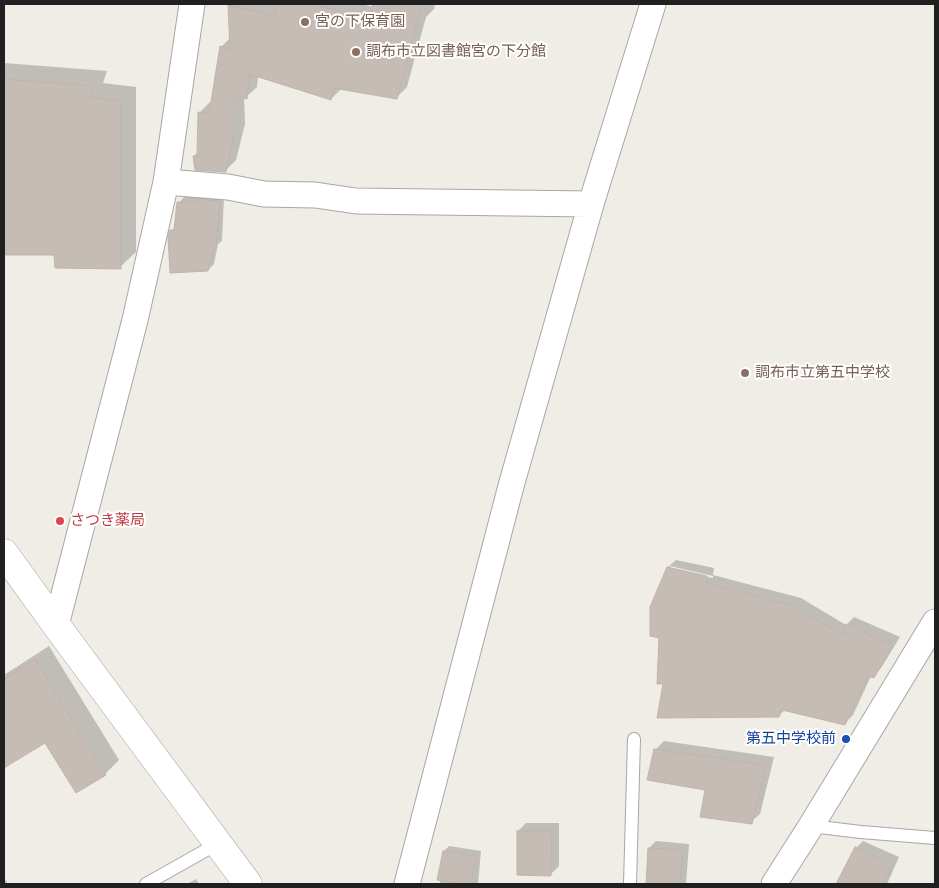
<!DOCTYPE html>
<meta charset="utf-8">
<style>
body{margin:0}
#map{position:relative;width:939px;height:888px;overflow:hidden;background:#f0ece6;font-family:Cabin,sans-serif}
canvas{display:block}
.frame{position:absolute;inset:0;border:5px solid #202020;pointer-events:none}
</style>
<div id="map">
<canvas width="939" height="888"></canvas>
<div class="frame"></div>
</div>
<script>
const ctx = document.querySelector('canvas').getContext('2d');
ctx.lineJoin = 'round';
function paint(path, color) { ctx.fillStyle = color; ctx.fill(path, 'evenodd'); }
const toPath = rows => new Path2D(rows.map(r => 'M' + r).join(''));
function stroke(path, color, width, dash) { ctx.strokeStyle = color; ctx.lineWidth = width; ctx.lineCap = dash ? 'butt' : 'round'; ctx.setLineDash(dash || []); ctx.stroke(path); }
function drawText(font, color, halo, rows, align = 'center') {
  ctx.font = font + ' Cabin,"Noto Sans JP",sans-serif'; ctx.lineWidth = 4; ctx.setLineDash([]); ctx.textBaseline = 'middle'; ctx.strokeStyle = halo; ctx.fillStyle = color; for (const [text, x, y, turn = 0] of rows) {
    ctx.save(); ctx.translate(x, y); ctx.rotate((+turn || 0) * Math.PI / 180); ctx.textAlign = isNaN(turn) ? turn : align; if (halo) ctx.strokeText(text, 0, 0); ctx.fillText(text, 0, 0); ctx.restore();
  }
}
const shadow = toPath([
 [229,4,361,4,374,7,375,4,435,4,434,9,426,17,407,87,396,98,341,89,331,99,258,75,257,87,246,97,244,97,245,124,236,160,225,171,194,156,198,152,199,113,210,102,212,103,221,47,231,37],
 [4,63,107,71,103,83,136,87,136,252,120,267,55,254,4,254],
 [224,196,222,241,218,244,214,264,208,270,171,231,176,226,179,203,184,197],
 [676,560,714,568,713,575,801,598,846,625,854,617,900,637,881,668,873,676,871,676,853,715,845,723,785,710,778,716,665,683,668,567],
 [670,566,713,576,713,578,670,569],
 [49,646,119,760,105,774,46,741,4,767,4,675],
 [664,741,774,757,760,814,751,822,706,789,655,750],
 [526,823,559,823,559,866,551,874,518,831],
 [656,841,689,844,686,884,647,884,649,848],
 [863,841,899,857,887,884,838,884,856,848],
 [449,846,481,851,478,884,440,884,444,851],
 [4,877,8,884,4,884],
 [196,879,199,884,187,884]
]);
const building = toPath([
 [278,4,312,4,370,19,373,4,422,4,397,99,333,88,331,100,249,74,247,99,234,96,234,135,226,172,195,170,193,156,197,156,198,112,209,114,220,46,230,49,228,5,274,16,278,4],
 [4,79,93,86,89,98,121,101,121,269,55,268,54,255,4,255,4,79],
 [198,199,220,201,216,248,214,248,208,271,170,273,168,237,170,230,174,230,177,202,199,202,198,199],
 [667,567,707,576,706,583,793,606,843,635,845,624,893,645,874,678,868,676,845,725,782,710,779,717,657,718,663,684,657,684,659,638,650,636,650,607,667,567],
 [35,659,106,775,76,793,45,743,4,768,4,679,35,659],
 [654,749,766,765,752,824,700,817,705,790,647,780,654,749],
 [517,831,552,831,551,876,517,875,517,831],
 [855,847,893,865,884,884,836,884,855,847],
 [648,848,683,850,680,884,646,884,648,848],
 [443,851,476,856,471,884,461,884,437,880,443,851]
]);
const service = toPath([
 [811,826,861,832,935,838],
 [146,884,217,844],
 [630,884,634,739]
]);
const minor = toPath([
 [166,182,228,187,264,194,315,195,356,201,591,204],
 [56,625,135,320,166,182,192,4],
 [407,884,511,486,591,204,653,4],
 [774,884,811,826,935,622]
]);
const tertiary = toPath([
 [4,553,56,625,248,884]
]);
const markers = [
 [305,22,5,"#8d6e63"],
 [356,52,5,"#8d6e63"],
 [745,373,5,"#8d6e63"],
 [60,521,5,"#e0444e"],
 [846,739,5,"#1a4fb4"]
];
const educationNames = [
 ["宮の下保育園",315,22],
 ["調布市立図書館宮の下分館",366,52],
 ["調布市立第五中学校",755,373]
];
const healthNames = [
 ["さつき薬局",70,521]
];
const transitNames = [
 ["第五中学校前",836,739]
];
paint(shadow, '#0003');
paint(building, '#c5bcb6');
stroke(building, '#c2b3a9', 1);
stroke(service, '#a7a7a7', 14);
stroke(minor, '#a7a7a7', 27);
stroke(tertiary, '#a7a7a7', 29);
stroke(service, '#fff', 12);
stroke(minor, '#fff', 25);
stroke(tertiary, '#fff', 28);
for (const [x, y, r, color] of markers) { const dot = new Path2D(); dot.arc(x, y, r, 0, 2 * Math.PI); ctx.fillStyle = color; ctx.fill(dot); stroke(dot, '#fff', 2); }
drawText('15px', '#785e54', '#fff', educationNames, 'left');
drawText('15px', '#be3a42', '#fff', healthNames, 'left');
drawText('15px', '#164399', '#fff', transitNames, 'right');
</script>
